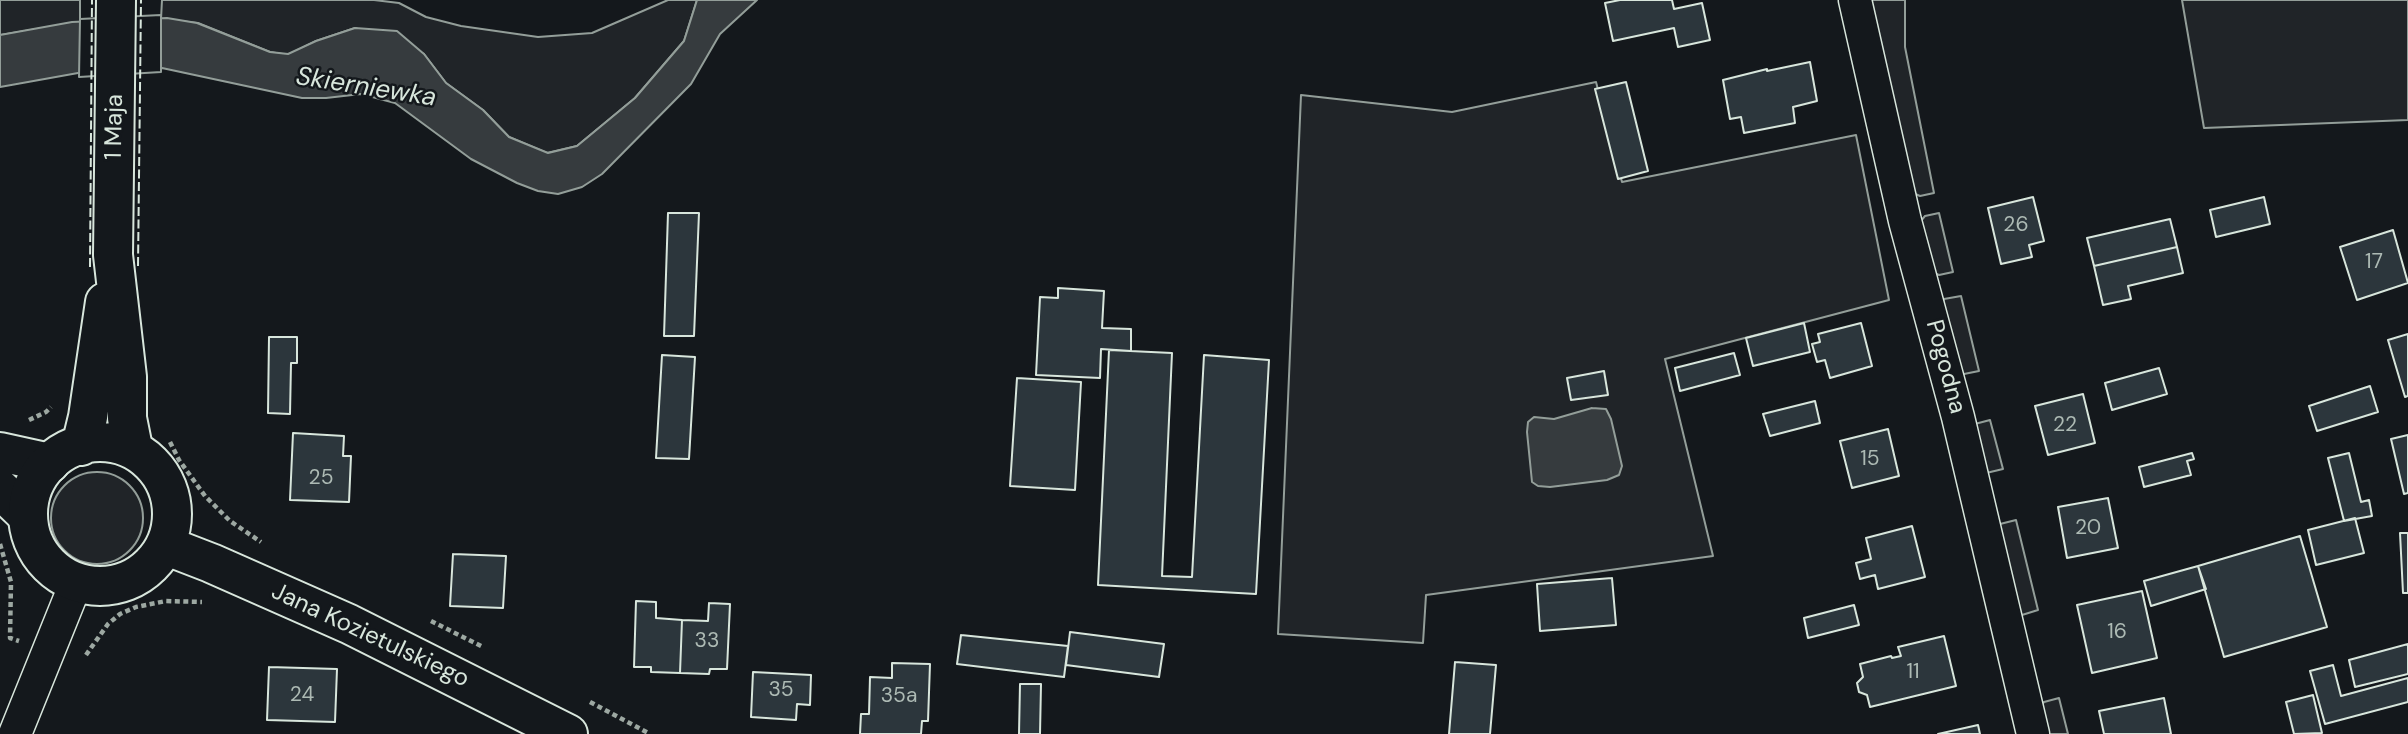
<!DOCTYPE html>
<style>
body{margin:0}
canvas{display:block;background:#14181c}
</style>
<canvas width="2408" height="734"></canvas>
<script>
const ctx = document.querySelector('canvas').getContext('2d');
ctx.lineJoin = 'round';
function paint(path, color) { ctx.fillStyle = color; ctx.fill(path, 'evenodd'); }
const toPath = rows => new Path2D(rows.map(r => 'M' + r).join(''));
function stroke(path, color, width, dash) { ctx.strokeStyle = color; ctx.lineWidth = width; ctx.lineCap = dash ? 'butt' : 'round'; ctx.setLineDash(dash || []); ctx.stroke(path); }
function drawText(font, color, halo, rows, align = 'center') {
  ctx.font = font + ' "DM Sans",sans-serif'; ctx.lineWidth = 5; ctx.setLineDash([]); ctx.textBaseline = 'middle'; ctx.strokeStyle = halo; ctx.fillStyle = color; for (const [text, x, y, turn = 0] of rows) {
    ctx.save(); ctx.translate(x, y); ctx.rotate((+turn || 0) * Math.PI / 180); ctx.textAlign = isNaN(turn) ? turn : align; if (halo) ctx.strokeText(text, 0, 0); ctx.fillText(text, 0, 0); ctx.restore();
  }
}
const green = toPath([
 [0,0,80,0,80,22,0,35,0,0],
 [162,0,374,0,399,3,426,17,461,26,538,37,592,33,668,0,697,0,684,41,635,98,577,146,547,153,509,137,483,110,446,83,424,54,355,28,316,41,288,55,270,52,198,23,161,19,162,0],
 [1869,0,1905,0,1905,47,1934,193,1920,196,1913,193,1869,0],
 [2182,0,2408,0,2408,120,2204,128,2182,0],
 [1596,82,1622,182,1856,135,1889,300,1665,359,1713,556,1426,595,1423,643,1278,634,1301,95,1452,112,1596,82],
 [1939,213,1953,272,1939,275,1932,272,1920,222,1925,216,1939,213],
 [1961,296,1979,371,1964,374,1957,371,1941,306,1944,299,1961,296],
 [1990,420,2003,469,1982,474,1971,425,1990,420],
 '51 518a46 46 0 1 1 92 0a46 46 0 1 1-92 0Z',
 [2016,520,2038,610,2022,615,2015,610,1995,532,2000,524,2016,520],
 [2059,698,2068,734,2045,734,2039,708,2044,702,2059,698]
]);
const water = toPath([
 [697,0,757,0,720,34,691,84,602,174,582,187,558,194,538,191,517,183,471,159,395,103,361,94,326,98,302,98,162,68,78,73,0,87,0,35,72,22,167,18,197,23,270,52,288,54,316,41,355,28,397,31,424,54,446,83,483,110,509,137,548,153,577,146,635,98,684,41,697,0],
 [1592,408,1606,409,1611,419,1622,466,1619,475,1607,480,1550,487,1538,486,1532,482,1527,432,1528,422,1534,417,1554,419,1592,408]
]);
const pier = toPath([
 [161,15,161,72,79,77,80,19,161,15]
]);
const building = toPath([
 [1620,0,1672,0,1674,9,1702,3,1710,40,1678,47,1674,28,1613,41,1605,3,1620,0],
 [1810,62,1817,101,1793,107,1795,123,1744,133,1741,117,1730,119,1723,80,1767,69,1767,71,1810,62],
 [1626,82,1648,171,1618,179,1595,89,1626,82],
 [2033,197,2044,241,2029,245,2032,257,2001,264,1988,208,2033,197],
 [2264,197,2270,224,2216,237,2210,210,2264,197],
 [668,213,699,213,694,336,664,336,668,213],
 [2170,219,2177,247,2094,266,2087,238,2170,219],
 [2393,230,2408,283,2357,300,2340,247,2393,230],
 [2177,247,2183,273,2128,286,2131,299,2103,305,2094,266,2177,247],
 [1058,288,1104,291,1102,328,1131,329,1131,351,1101,349,1100,378,1036,375,1040,297,1058,298,1058,288],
 [1804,323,1810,352,1753,366,1746,338,1804,323],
 [1861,323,1872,366,1830,378,1825,360,1817,362,1812,344,1820,342,1818,334,1861,323],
 [2408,334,2408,396,2405,397,2388,340,2408,334],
 [269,337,297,337,297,363,291,363,290,414,268,413,269,337],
 [1109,350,1172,353,1162,576,1192,577,1204,355,1269,360,1256,594,1098,585,1109,350],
 [1734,353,1740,375,1680,391,1675,368,1734,353],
 [662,355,695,357,689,459,656,458,662,355],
 [2159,368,2167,394,2112,410,2105,383,2159,368],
 [1604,371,1608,395,1571,400,1567,378,1604,371],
 [1017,378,1081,382,1075,490,1010,486,1017,378],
 [2370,386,2378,412,2317,431,2309,406,2370,386],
 [2083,394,2095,443,2048,455,2035,406,2083,394],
 [1815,401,1820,423,1770,436,1763,414,1815,401],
 [1888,429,1899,476,1852,488,1840,441,1888,429],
 [293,433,344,436,343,456,351,456,349,502,290,500,293,433],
 [2408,435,2408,493,2404,494,2391,439,2408,435],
 [2192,453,2194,459,2187,461,2191,475,2144,487,2139,467,2192,453],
 [2349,453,2361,502,2369,500,2372,516,2344,521,2328,458,2349,453],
 [2108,498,2118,548,2067,558,2058,507,2108,498],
 [2355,518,2364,553,2316,565,2308,530,2355,518],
 [1912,526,1925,577,1878,589,1875,575,1860,579,1856,563,1871,559,1866,538,1912,526],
 [2400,533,2408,533,2408,593,2403,593,2400,533],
 [2300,536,2327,627,2224,657,2198,566,2300,536],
 [453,554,506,556,503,608,450,606,453,554],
 [2198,566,2206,589,2151,606,2144,581,2198,566],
 [1612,578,1616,625,1540,631,1537,584,1612,578],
 [2142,591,2157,658,2092,673,2077,605,2142,591],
 [636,601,656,602,656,618,682,620,680,673,651,672,651,667,634,667,636,601],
 [709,603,730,604,727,669,710,669,709,674,680,673,682,620,708,621,709,603],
 [1854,605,1859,625,1808,638,1804,618,1854,605],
 [1070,632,1164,644,1159,677,1066,665,1070,632],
 [961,635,1068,646,1064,677,957,664,961,635],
 [1944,636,1956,686,1870,707,1867,695,1859,692,1857,683,1863,677,1860,664,1891,656,1892,658,1901,656,1898,647,1944,636],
 [2408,644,2408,674,2355,687,2349,660,2408,644],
 [1455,662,1496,665,1490,734,1449,734,1455,662],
 [892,663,930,664,928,721,922,721,921,734,860,734,861,714,869,714,870,677,892,678,892,663],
 [2333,665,2341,696,2408,678,2408,702,2325,724,2310,671,2333,665],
 [269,667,337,669,335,722,267,720,269,667],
 [753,672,811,675,810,705,797,704,796,720,751,717,753,672],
 [1020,684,1041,684,1040,734,1019,734,1020,684],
 [2313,695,2322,733,2294,734,2286,702,2313,695],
 [2164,698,2171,734,2104,734,2099,711,2164,698],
 [1978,725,1980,734,1938,734,1978,725]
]);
const path = toPath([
 [29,420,46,412,51,407],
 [170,442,179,460,205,496,230,521,261,542],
 [0,544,11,582,10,638,19,641],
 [431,621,483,647],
 [86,655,108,624,120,614,136,607,166,601,202,602],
 [590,702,650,734]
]);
const minor = toPath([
 [1855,0,1905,221,1958,417,2033,734],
 [15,734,76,583]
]);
const tertiary = toPath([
 [0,452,50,463],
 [0,489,28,516]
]);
const secondary = toPath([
 [116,0,113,255,127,377,127,418,133,448],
 '28 514a72 72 0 1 1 144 0a72 72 0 1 1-144 0Z',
 [81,446,88,417,105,302],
 [167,546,211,563,349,624,568,734]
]);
const fence = toPath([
 [138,266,141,0],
 [90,267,92,0]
]);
const numberNames = [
 ["26",2016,225],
 ["17",2374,262],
 ["22",2065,425],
 ["15",1870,459],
 ["25",321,478],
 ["20",2088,528],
 ["16",2117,632],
 ["33",707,641],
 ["11",1913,672],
 ["35",781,690],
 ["24",302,695],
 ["35a",899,696]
];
const streetNames = [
 ["1 Maja",115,127,-89],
 ["Pogodna",1945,367,75],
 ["Jana Kozietulskiego",370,636,25]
];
const waterNames = [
 ["Skierniewka",366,88,9]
];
paint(green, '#202428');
stroke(green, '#939e99', 2);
paint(water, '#363b3e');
stroke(water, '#939e99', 2);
paint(pier, '#14181c');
stroke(pier, '#939e99', 2);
paint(building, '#2c363c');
stroke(building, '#d8e6dc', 2);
stroke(minor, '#d8e6dc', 35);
stroke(tertiary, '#d8e6dc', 42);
stroke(secondary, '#d8e6dc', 42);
stroke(path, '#9da8a2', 4.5, [5, 3.5]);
stroke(minor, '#14181c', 32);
stroke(tertiary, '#14181c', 38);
stroke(secondary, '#14181c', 38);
stroke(fence, '#d8e6dc', 2, [9, 3.5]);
drawText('21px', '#adbab4', null, numberNames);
drawText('24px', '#d8e6dc', '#14181c', streetNames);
drawText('italic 26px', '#d8e6dc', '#14181c', waterNames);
</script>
